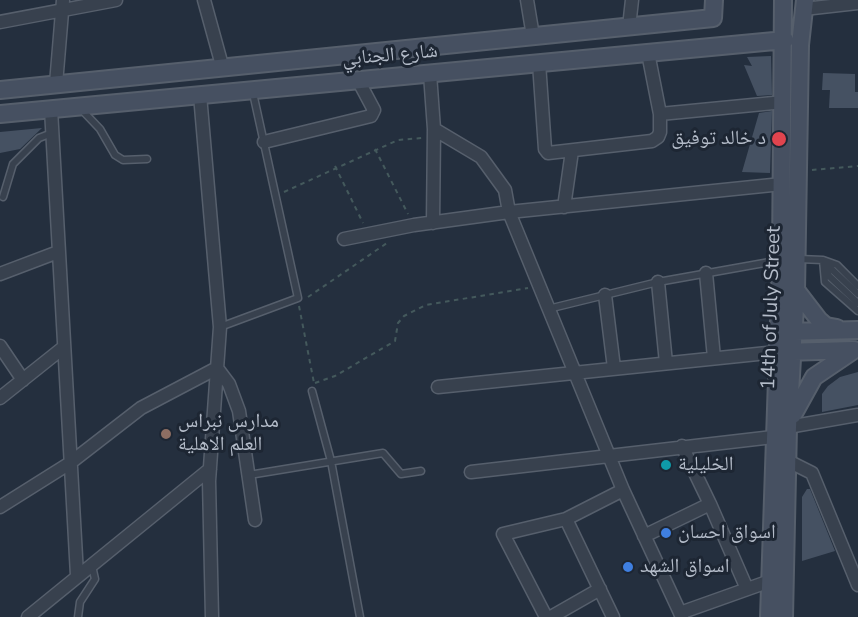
<!DOCTYPE html>
<meta charset="utf-8">
<style>
body{margin:0}
canvas{display:block;background:#242f3e}
</style>
<canvas width="858" height="617"></canvas>
<script>
const ctx = document.querySelector('canvas').getContext('2d');
ctx.lineJoin = 'round';
function paint(path, color) { ctx.fillStyle = color; ctx.fill(path, 'evenodd'); }
const toPath = rows => new Path2D(rows.map(r => 'M' + r).join(''));
function stroke(path, color, width, dash) { ctx.strokeStyle = color; ctx.lineWidth = width; ctx.lineCap = dash ? 'butt' : 'round'; ctx.setLineDash(dash || []); ctx.stroke(path); }
function drawText(font, color, halo, rows, align = 'center') {
  ctx.font = font + ' "Nunito Sans","Noto Naskh Arabic",sans-serif'; ctx.lineWidth = 6; ctx.setLineDash([]); ctx.textBaseline = 'middle'; ctx.strokeStyle = halo; ctx.fillStyle = color; for (const [text, x, y, turn = 0] of rows) {
    ctx.save(); ctx.translate(x, y); ctx.rotate((+turn || 0) * Math.PI / 180); ctx.textAlign = isNaN(turn) ? turn : align; if (halo) ctx.strokeText(text, 0, 0); ctx.fillText(text, 0, 0); ctx.restore();
  }
}
const building = toPath([
 [771,56,772,95,757,96,744,65,752,66,747,57],
 [823,73,855,74,855,92,858,92,858,108,829,108,830,90,822,90],
 [772,111,770,173,742,172,759,113],
 [42,128,20,149,0,153,0,132],
 [858,372,858,405,822,412,822,394,828,386,840,377],
 [807,489,810,489,835,551,802,561,802,497]
]);
const path = toPath([
 [375,149,408,214],
 [335,166,363,223],
 [812,170,858,166],
 [284,192,398,140,422,138],
 [308,297,387,243],
 [299,306,314,383],
 [315,383,335,376,395,341,398,323,404,316,426,305,528,288]
]);
const lane = toPath([
 [81,109,100,129,115,155,123,160,147,159],
 [3,197,13,164,39,138,52,133],
 [799,259,823,260,837,265,858,286],
 [823,260,825,282,858,311],
 [825,263,858,294],
 [826,269,829,276,858,303],
 [548,309,658,282,781,260],
 [220,327,298,298,253,93],
 [312,391,331,461,360,617],
 [249,475,383,453,401,474,421,471],
 [78,617,80,602,95,579,92,566]
]);
const street = toPath([
 [204,0,223,69],
 [527,0,533,36],
 [804,9,858,3],
 [0,22,116,0],
 [629,27,632,0],
 [648,53,660,114,784,102],
 [539,63,545,149,548,153,652,141,658,137,660,132,660,114],
 [430,74,434,129,433,223],
 [56,84,63,0],
 [200,95,220,327,209,481,212,617],
 [51,109,77,575],
 [434,129,481,157,505,190,509,212,623,490,682,617],
 [264,142,371,116,374,110,358,80],
 [564,207,572,151],
 [344,239,414,225,509,212,782,184],
 [706,273,714,358],
 [0,274,58,252],
 [658,282,666,363],
 [605,295,614,368],
 [0,346,23,380],
 [438,387,777,352],
 [0,398,64,347],
 [788,427,858,415],
 [788,461,812,473,858,585],
 [471,472,773,437],
 [710,504,747,589],
 [0,507,70,463,141,408,217,368,229,384,239,411,255,520],
 [566,519,613,617],
 [644,536,710,504,682,446],
 [680,613,770,581],
 [28,617,210,469],
 [546,617,503,534,566,519,623,490],
 [551,617,600,589]
]);
const secondary = toPath([
 [0,90,713,18,714,0],
 [0,114,785,40],
 [796,290,819,320,826,326,837,328],
 [784,332,858,330],
 [784,352,854,350],
 [793,415,814,377,854,350],
 [769,617,781,260,783,0],
 [784,617,788,427,796,290,800,45,805,0]
]);
const markers = [
 [779,139,8,"#e0444e"],
 [166,434,6,"#8d6e63"],
 [666,465,6,"#0f9aa8"],
 [666,533,6,"#3f7fe0"],
 [628,567,6,"#3f7fe0"]
];
const streetNames = [
 ["شارع الجنابي",390,56,-5],
 ["14th of July Street",772,308,-88]
];
const poiNames = [
 ["د خالد توفيق",766,139,"right"],
 ["مدارس نبراس",178,422],
 ["العلم الاهلية",178,445],
 ["الخليلية",678,465],
 ["اسواق احسان",678,533],
 ["اسواق الشهد",640,567]
];
paint(building, '#455162');
stroke(lane, '#565f6c', 9);
stroke(street, '#565f6c', 15);
stroke(secondary, '#565f6c', 20);
stroke(path, '#44595c', 2, [4.5, 4.5]);
stroke(lane, '#38414e', 6);
stroke(street, '#38414e', 12);
stroke(secondary, '#465061', 16);
for (const [x, y, r, color] of markers) { const dot = new Path2D(); dot.arc(x, y, r, 0, 2 * Math.PI); ctx.fillStyle = color; ctx.fill(dot); stroke(dot, '#1d2633', 2); }
drawText('20px', '#b4bcc9', '#1d2633', streetNames);
drawText('20px', '#b4bcc9', '#1d2633', poiNames, 'left');
</script>
